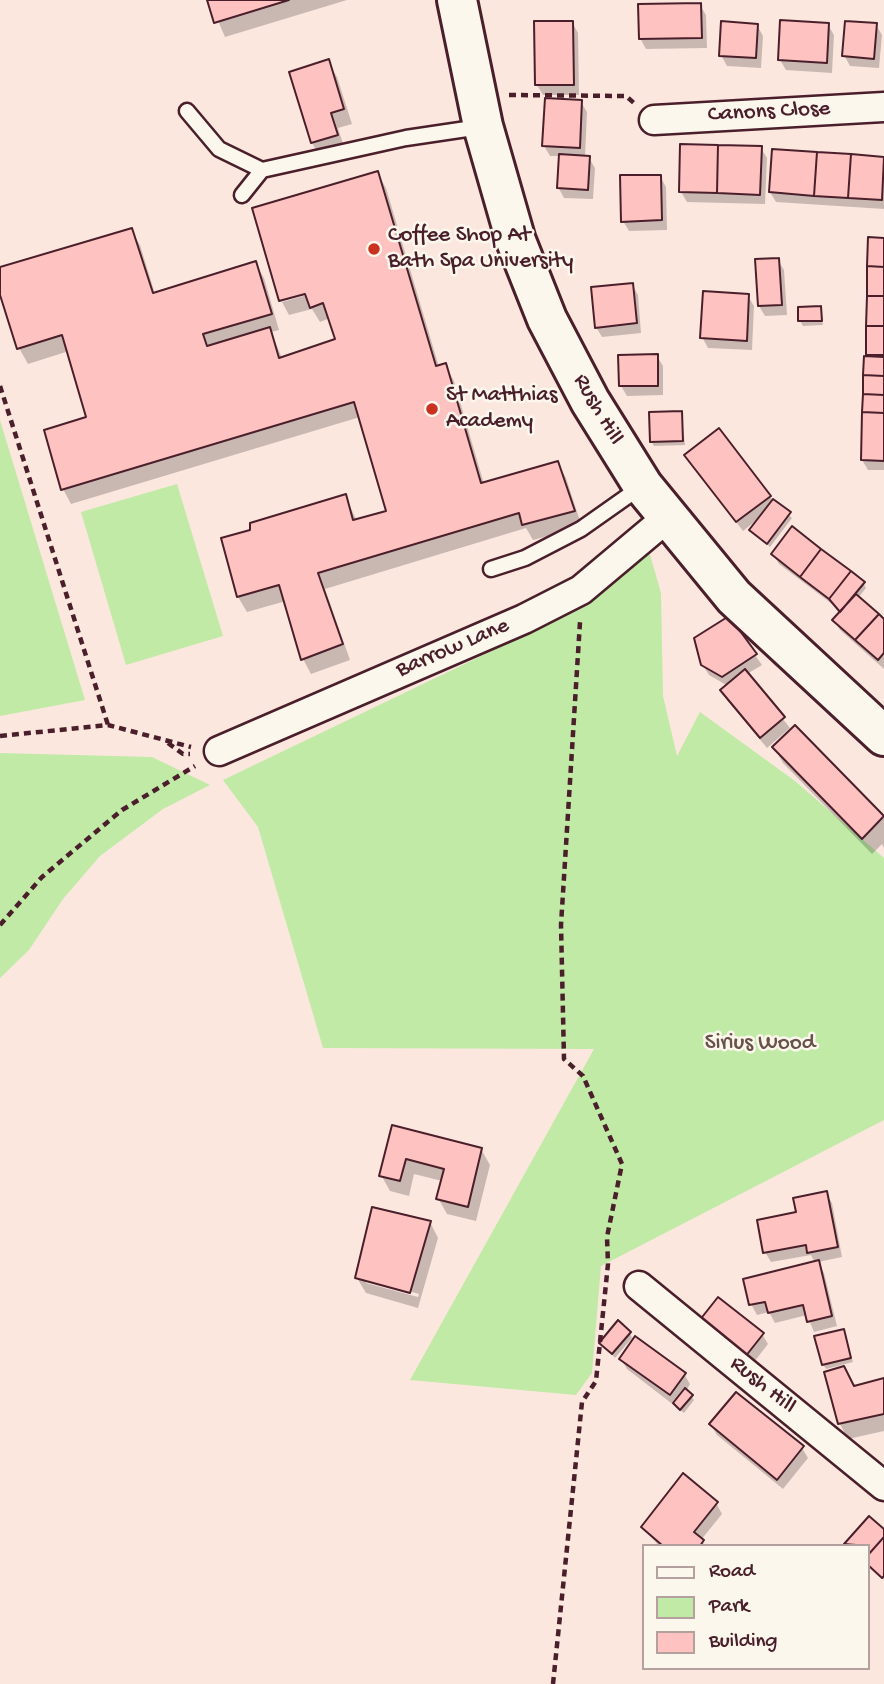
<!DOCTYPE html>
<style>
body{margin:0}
#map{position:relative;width:884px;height:1684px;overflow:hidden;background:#fce7df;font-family:"Gochi Hand",sans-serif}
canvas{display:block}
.legend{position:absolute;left:642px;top:1544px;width:228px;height:126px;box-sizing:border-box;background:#fbf7ec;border:2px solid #b4a19f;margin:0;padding:9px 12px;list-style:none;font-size:21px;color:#4a1f2b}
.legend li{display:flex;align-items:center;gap:14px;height:35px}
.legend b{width:35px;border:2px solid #b4a19f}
</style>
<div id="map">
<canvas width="884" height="1684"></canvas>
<ul class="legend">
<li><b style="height:9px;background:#fbf7ec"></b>Road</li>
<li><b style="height:19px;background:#c0eaa6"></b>Park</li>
<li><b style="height:19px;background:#fec2c0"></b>Building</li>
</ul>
</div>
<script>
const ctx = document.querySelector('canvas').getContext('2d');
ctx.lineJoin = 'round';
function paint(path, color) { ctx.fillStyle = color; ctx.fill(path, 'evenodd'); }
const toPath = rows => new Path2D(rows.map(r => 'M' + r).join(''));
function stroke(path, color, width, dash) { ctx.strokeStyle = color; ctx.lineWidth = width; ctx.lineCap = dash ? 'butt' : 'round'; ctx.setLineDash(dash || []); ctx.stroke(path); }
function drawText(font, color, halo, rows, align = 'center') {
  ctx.font = font + ' "Gochi Hand",sans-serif'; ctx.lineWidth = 5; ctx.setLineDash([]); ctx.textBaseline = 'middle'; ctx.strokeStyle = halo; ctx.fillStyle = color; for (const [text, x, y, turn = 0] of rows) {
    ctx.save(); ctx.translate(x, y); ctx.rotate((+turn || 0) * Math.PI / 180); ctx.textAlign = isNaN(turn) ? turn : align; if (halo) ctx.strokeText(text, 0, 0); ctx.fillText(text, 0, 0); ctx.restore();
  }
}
const green = toPath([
 [0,420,85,700,0,716],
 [177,484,223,636,126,665,81,512],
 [649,551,661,593,663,696,677,756,700,712,795,781,884,858,884,1120,601,1266,592,1373,576,1395,410,1380,594,1049,323,1048,258,827,223,780,525,635,582,604],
 [0,753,152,757,210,785,163,809,100,856,63,899,29,950,0,978]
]);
const shadow = toPath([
 [209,0,347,0,225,37],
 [700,5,706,15,707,48,646,49,640,38],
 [572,22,578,33,579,95,543,95,537,85],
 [757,25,763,36,761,68,727,66,721,55],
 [828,25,834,35,832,73,786,70,780,60],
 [876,25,882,35,879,68,850,66,844,55],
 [328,62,337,77,352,124,338,128,345,150,321,158,312,143,291,73],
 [581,102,587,112,585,157,589,158,595,168,593,199,564,198,558,187,560,156,550,156,544,146],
 [761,148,767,158,765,204,687,202,681,192],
 [884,158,884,209,776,202,770,192],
 [377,173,386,188,439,367,445,365,454,381,484,484,558,463,566,478,582,527,533,540,526,528,325,589,350,660,311,674,303,659,286,601,247,612,238,597,223,539,252,531,251,524,345,496,357,521,388,513,360,417,71,504,63,489,46,431,88,418,69,351,28,364,19,348,0,290,0,269,131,230,140,245,155,294,255,263,264,278,279,330,271,332,282,358,337,341,330,318,320,322,312,309,289,315,282,302,314,293,313,290,282,298,282,302,254,209],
 [660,176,666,187,667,230,629,231,623,221],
 [884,239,884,470,868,470,862,460,867,355],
 [778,260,784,270,787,315,765,316,759,306],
 [632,284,638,295,641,333,602,337,596,327],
 [748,296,754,306,752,350,708,348,702,337],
 [820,308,823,325,803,326,800,321],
 [657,356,663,366,663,395,627,396,621,386],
 [681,413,685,445,654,446,651,441],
 [692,465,769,496,792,518,770,547,751,530,758,519,743,531],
 [773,554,863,583,866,588,858,598,884,622,884,669,840,630,834,620,841,612,836,607,779,564],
 [729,618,762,665,747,674,790,728,767,748,728,701,722,691,728,686,709,675,702,664],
 [795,727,884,819,884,848,882,844,872,854,783,763,774,747],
 [393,1127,481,1149,490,1165,476,1221,447,1214,438,1198,442,1181,414,1174,409,1196,390,1191,381,1175],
 [826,1193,832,1203,842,1257,818,1262,824,1273,837,1326,814,1332,807,1315,775,1323,769,1312,757,1315,751,1304,815,1263,811,1255,771,1262,765,1252,798,1214],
 [430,1222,438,1238,418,1308,366,1293,357,1278],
 [366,1279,419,1294,418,1297,366,1283],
 [701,1321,762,1334,768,1344,751,1366],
 [844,1331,853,1362,826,1369,823,1364],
 [630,1333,632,1338,615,1358,601,1343],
 [621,1359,684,1374,690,1384,686,1391,694,1400,684,1413,627,1369],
 [826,1374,854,1388,884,1380,884,1431,848,1439,840,1424],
 [711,1425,802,1448,808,1458,783,1489,717,1435],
 [716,1503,722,1514,701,1540,705,1546,659,1546,643,1528],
 [884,1532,884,1580,868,1566,868,1546,846,1544]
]);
const building = toPath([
 [207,0,289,0,214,23,207,0],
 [701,3,702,38,639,39,638,4,701,3],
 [780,20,829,23,827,63,778,60,780,20],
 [534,21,573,21,574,85,535,85,534,21],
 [721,21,758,24,756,58,719,56,721,21],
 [845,21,877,23,874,59,842,56,845,21],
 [329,59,344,109,331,113,338,135,311,143,289,72,329,59],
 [545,98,582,100,580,148,542,146,545,98],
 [680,144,718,145,717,193,679,192,680,144],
 [718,145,762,146,760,195,717,193,718,145],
 [772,149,817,152,814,196,769,192,772,149],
 [817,152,851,154,848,198,814,196,817,152],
 [559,154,590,156,588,190,557,188,559,154],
 [851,154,884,157,882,200,848,198,851,154],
 [378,171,436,366,446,363,481,483,558,461,575,511,522,525,519,513,318,573,343,644,301,660,279,585,237,597,221,538,250,530,250,523,346,494,353,520,386,511,354,402,61,490,44,430,86,417,62,335,17,349,0,295,0,267,132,228,153,293,256,261,272,314,203,334,207,346,270,327,279,358,335,339,323,303,310,308,305,294,279,301,252,208,378,171],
 [620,175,661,175,662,220,621,222,620,175],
 [868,237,884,238,884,267,867,266,868,237],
 [779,258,782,305,758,306,755,259,779,258],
 [867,266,884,267,884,296,867,296,867,266],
 [633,283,637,323,595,328,591,287,633,283],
 [703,291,749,294,747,341,700,338,703,291],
 [867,296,884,296,884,326,866,326,867,296],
 [821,306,822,321,798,321,798,307,821,306],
 [866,326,884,326,884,355,866,355,866,326],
 [658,354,658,386,619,386,618,355,658,354],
 [864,356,884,357,884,376,863,375,864,356],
 [863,375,884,376,884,395,863,394,863,375],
 [863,394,884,395,884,413,862,412,863,394],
 [682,411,683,441,650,442,649,412,682,411],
 [862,412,884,413,884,461,861,460,862,412],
 [719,428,771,496,736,522,684,455,719,428],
 [773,499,791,512,767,544,749,530,773,499],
 [792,526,821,549,800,577,771,554,792,526],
 [821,549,851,571,829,599,800,577,821,549],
 [851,571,865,582,840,612,829,599,851,571],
 [856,594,879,614,855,640,832,620,856,594],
 [879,614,884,619,884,653,878,660,855,640,879,614],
 [729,616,757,654,722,677,701,665,694,638,729,616],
 [745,669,785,717,760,738,720,690,745,669],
 [795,725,884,816,862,839,772,747,795,725],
 [392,1125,482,1148,468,1207,436,1199,444,1169,406,1159,400,1181,379,1176,392,1125],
 [827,1191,838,1247,807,1253,806,1245,763,1253,757,1220,796,1212,793,1198,827,1191],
 [372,1207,431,1221,410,1293,355,1278,372,1207],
 [819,1260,832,1316,807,1322,803,1305,768,1313,765,1302,749,1305,743,1279,819,1260],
 [718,1297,764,1333,745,1357,699,1321,718,1297],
 [618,1320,631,1332,612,1354,599,1343,618,1320],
 [844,1329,851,1358,822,1365,814,1336,844,1329],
 [635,1336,686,1373,670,1395,619,1359,635,1336],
 [844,1366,854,1386,884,1378,884,1414,838,1424,824,1372,844,1366],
 [685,1388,693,1395,680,1410,673,1403,685,1388],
 [736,1392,804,1446,777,1480,709,1424,736,1392],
 [683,1473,718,1502,694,1532,704,1540,700,1546,663,1546,641,1527,683,1473],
 [869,1516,884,1529,884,1537,868,1555,868,1546,844,1544,869,1516],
 [884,1537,884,1576,882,1578,868,1565,868,1555,884,1537]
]);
const path = toPath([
 [509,95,626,96,634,103],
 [0,386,108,725],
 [0,736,108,725,191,747],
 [168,743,183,754,190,754],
 [0,925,42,877,122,810,195,766],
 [553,1684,582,1402,596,1381,608,1264,607,1237,622,1164,583,1076,564,1059,561,925,580,622]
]);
const lane = toPath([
 [187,111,219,149,262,170,406,138,480,127],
 [242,195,262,170],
 [491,569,525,558,581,529,642,486]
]);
const street = toPath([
 [654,120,884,107],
 [219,751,524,619,581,590,668,517],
 [639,1286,884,1486]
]);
const secondary = toPath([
 [457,0,483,126,516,241,547,319,590,401,643,486,734,597,884,736]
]);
const markers = [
 [374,249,7,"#c8321e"],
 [432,409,7,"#c8321e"]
];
const streetNames = [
 ["Canons Close",769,113,-3],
 ["Rush Hill",597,410,60],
 ["Barrow Lane",453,649,-23],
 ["Rush Hill",762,1386,39]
];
const poiNames = [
 ["Coffee Shop At",388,236],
 ["Bath Spa University",388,262],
 ["St Matthias",446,396],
 ["Academy",446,422]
];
const parkNames = [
 ["Sirius Wood",760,1044]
];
paint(green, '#c0eaa6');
paint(shadow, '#0003');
paint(building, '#fec2c0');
stroke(building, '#4a1f2b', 2);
stroke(lane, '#4a1f2b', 19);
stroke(street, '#4a1f2b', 33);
stroke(secondary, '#4a1f2b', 44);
stroke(path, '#4a1f2b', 4.5, [7, 5]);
stroke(lane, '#fbf7ec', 14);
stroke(street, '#fbf7ec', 28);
stroke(secondary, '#fbf7ec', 38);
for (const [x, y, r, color] of markers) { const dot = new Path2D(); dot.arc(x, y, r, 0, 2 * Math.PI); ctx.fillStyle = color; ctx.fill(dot); stroke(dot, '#fbf7ec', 2.5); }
drawText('23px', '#4a1f2b', '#fbf7ec', streetNames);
drawText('23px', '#4a1f2b', '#fbf7ec', poiNames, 'left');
drawText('23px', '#68524a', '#fbf7ec', parkNames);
</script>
